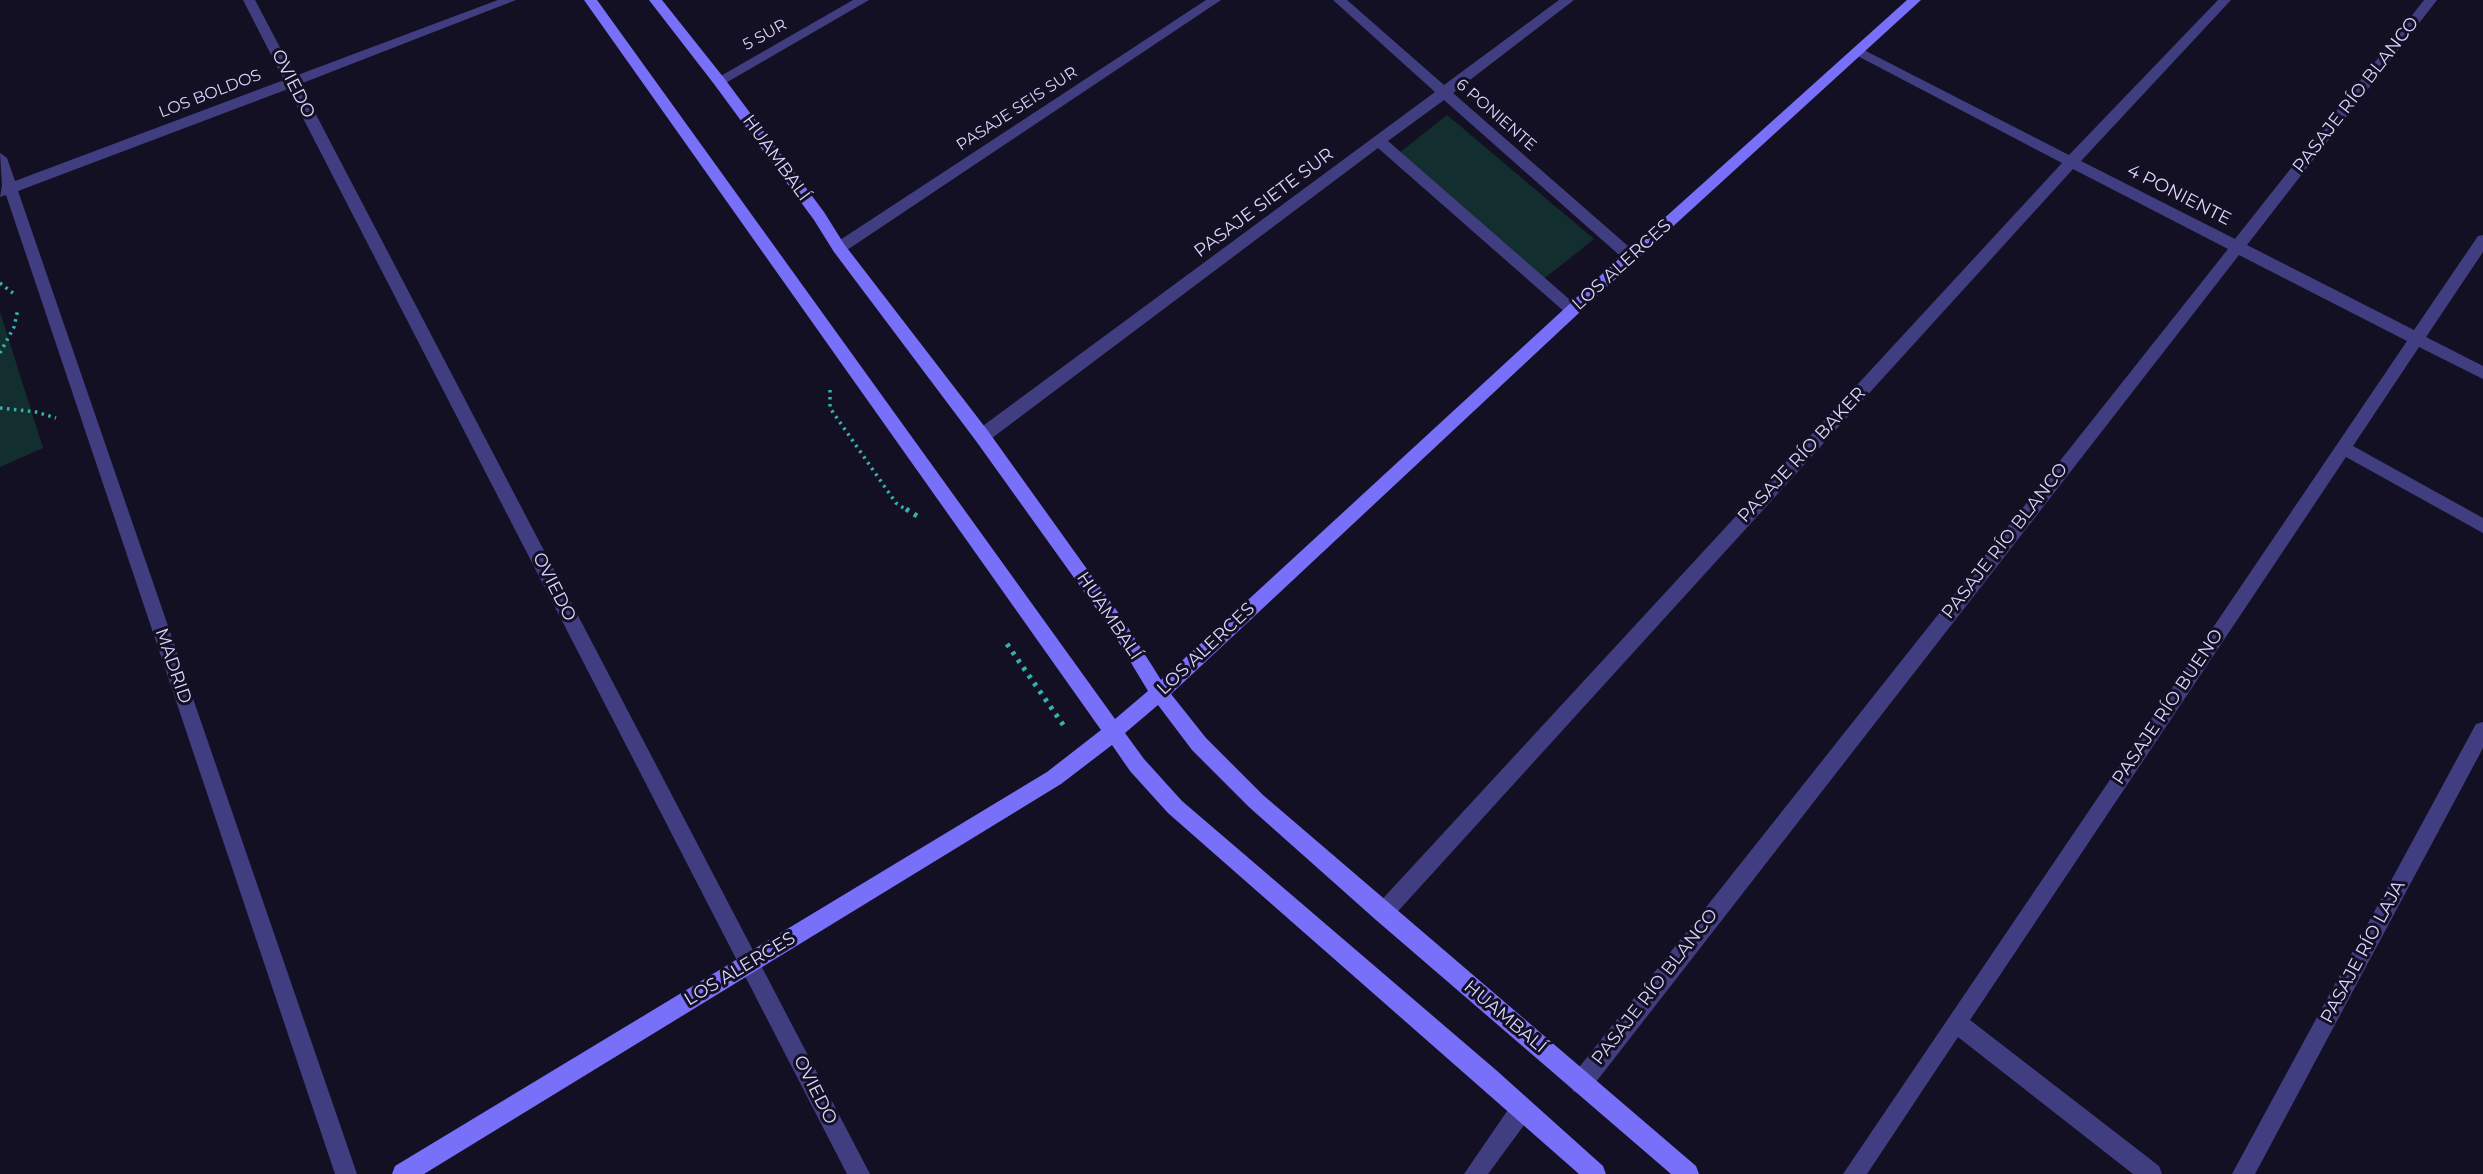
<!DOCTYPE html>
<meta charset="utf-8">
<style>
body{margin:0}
canvas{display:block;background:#141024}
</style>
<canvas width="2483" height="1174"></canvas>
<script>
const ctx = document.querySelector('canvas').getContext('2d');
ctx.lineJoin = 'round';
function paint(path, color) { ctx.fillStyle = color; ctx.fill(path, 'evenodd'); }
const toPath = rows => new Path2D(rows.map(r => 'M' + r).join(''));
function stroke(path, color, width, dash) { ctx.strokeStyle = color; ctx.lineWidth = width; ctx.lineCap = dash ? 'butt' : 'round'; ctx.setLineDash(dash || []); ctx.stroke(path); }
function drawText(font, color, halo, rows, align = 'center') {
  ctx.font = font + ' Montserrat,sans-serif'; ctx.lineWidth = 6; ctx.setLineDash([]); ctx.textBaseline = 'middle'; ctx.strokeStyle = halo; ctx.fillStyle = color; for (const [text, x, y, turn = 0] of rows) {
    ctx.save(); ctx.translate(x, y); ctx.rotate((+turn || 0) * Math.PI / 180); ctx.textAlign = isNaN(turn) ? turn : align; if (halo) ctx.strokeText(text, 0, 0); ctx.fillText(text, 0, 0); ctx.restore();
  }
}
const green = toPath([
 [1447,115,1594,239,1541,281,1399,153],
 [0,312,43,448,0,467]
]);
const pathFar1 = toPath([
 [0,283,13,293],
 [0,353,14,327,18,309],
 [830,390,830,408,896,503,908,511],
 [0,408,36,412,56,418]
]);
const path = toPath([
 [906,509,917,516],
 [1007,644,1066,729]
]);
const street = toPath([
 [243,0,255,0,295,76,498,0,516,0,300,84,870,1174,847,1174,288,89,18,191,357,1174,335,1174,6,195,0,197,2,186,0,153,7,158,15,181,284,80,243,0],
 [853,0,869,0,724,84,719,86,712,81,853,0],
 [1206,0,1221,0,844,252,834,252,832,248,834,244,1206,0],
 [1333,0,1347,0,1444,85,1559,0,1574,0,1453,93,1636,253,1638,257,1636,261,1626,261,1444,100,1388,141,1577,306,1580,310,1577,314,1567,314,1378,148,988,441,976,441,974,436,976,431,1435,92,1333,0],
 [2218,0,2231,0,2081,161,2235,239,2424,0,2437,0,2247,245,2414,330,2478,236,2483,235,2483,252,2426,337,2483,366,2483,379,2419,347,2353,446,2483,518,2483,533,2346,457,1970,1020,2159,1166,2162,1174,2133,1174,1958,1037,1867,1174,1843,1174,2407,341,2239,255,1589,1091,1581,1094,1573,1091,1570,1083,1573,1075,2228,249,2073,169,1390,920,1383,923,1376,920,1373,913,1376,906,2062,163,1850,52,1852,49,1862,49,2069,155,2218,0],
 [2483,722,2483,748,2255,1174,2232,1174,2476,724,2483,722],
 [1522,1098,1530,1101,1533,1109,1530,1117,1488,1174,1464,1174,1514,1101,1522,1098]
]);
const secondary = toPath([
 [584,0,597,0,1115,719,1148,691,1110,628,976,441,834,252,814,220,714,84,649,0,662,0,724,78,824,212,844,244,988,431,1122,618,1161,680,1601,275,1907,0,1921,0,1611,283,1171,694,1206,738,1263,795,1696,1166,1699,1174,1671,1174,1376,920,1249,807,1192,750,1158,705,1125,733,1144,759,1182,801,1496,1070,1603,1166,1606,1174,1579,1174,1168,813,1130,771,1112,745,1061,784,424,1174,392,1174,395,1166,1047,772,1101,730,584,0]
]);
const farStreetnames = [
 ["5 SUR",765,35,-29],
 ["LOS BOLDOS",210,94,-21],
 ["PASAJE SEIS SUR",1017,109,-33],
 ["6 PONIENTE",1496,115,41]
];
const streetNames = [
 ["OVIEDO",293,84,63],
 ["PASAJE RÍO BLANCO",2356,95,-52],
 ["HUAMBALÍ",776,158,54],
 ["4 PONIENTE",2179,195,27],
 ["PASAJE SIETE SUR",1264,203,-37],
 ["LOS ALERCES",1622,265,-42],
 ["PASAJE RÍO BAKER",1802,455,-47],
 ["PASAJE RÍO BLANCO",2005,541,-52],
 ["OVIEDO",554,587,63],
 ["HUAMBALÍ",1109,616,56],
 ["LOS ALERCES",1206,649,-43],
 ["MADRID",173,666,71],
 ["PASAJE RÍO BUENO",2168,707,-56],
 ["PASAJE RÍO LAJA",2363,952,-62],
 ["LOS ALERCES",740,969,-31],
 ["PASAJE RÍO BLANCO",1655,987,-52],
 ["HUAMBALÍ",1505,1017,40],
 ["OVIEDO",815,1090,63]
];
paint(green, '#132e2e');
stroke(pathFar1, '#34b2ae', 3.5, [2.5, 4.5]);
stroke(path, '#34b2ae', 5, [3.5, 6]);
paint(street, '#413d81');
paint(secondary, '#7870f9');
drawText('16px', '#dbd5fd', '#141024', farStreetnames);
drawText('18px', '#dbd5fd', '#141024', streetNames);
</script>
